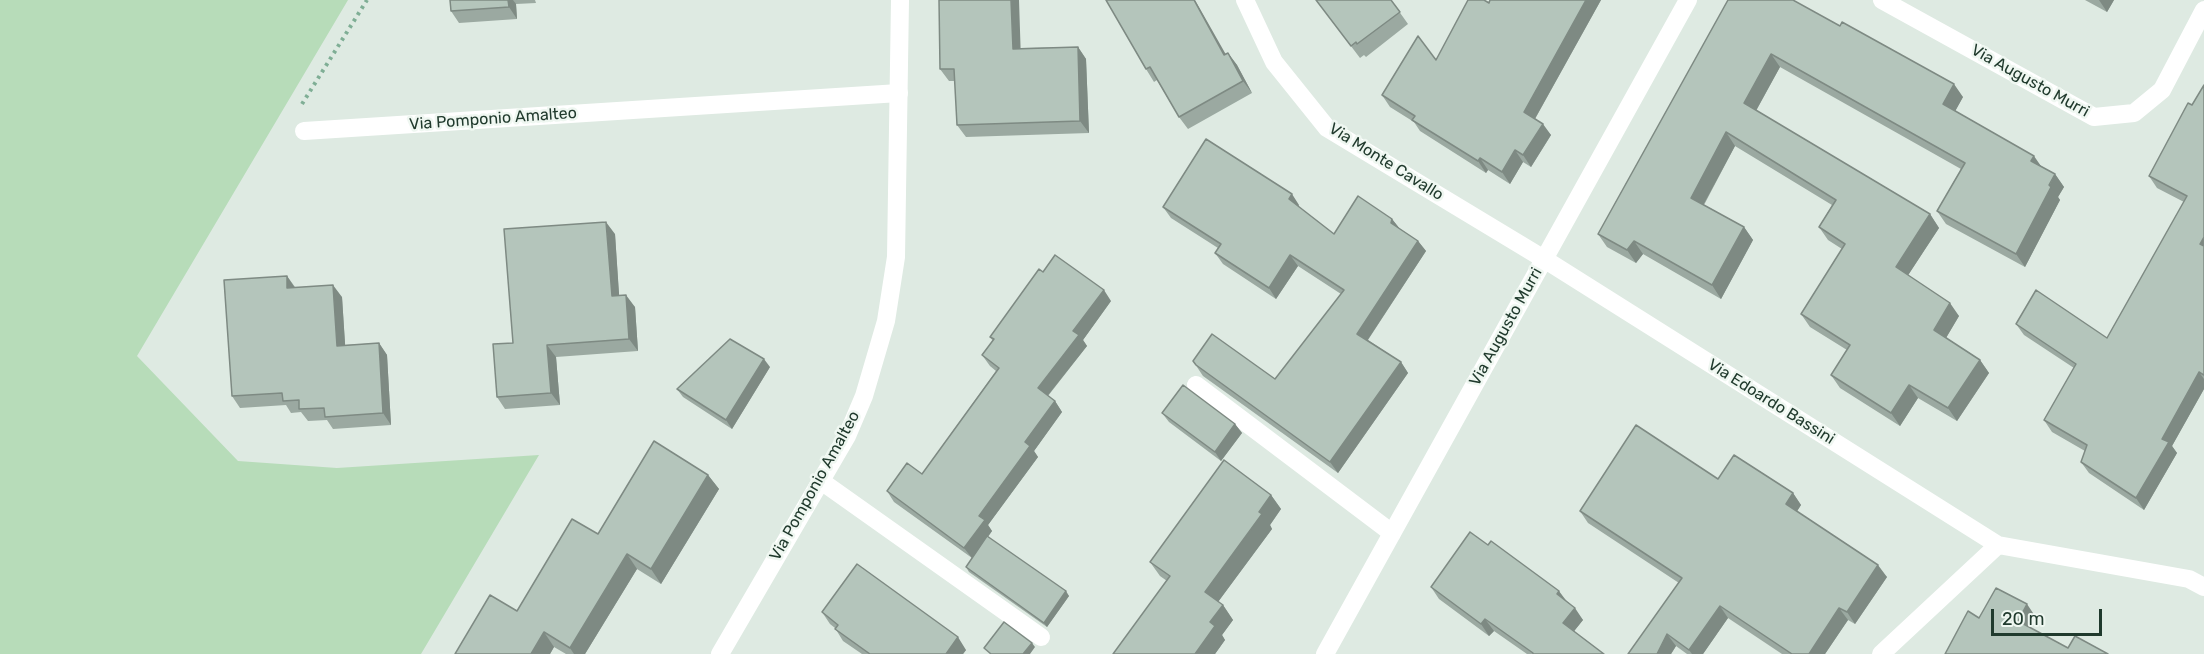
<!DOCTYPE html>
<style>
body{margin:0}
#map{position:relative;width:2204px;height:654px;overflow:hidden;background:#deeae2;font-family:Rubik,sans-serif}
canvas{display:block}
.scale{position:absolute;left:1991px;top:609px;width:111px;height:27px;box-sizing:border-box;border:3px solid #203a2d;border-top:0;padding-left:8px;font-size:18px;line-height:21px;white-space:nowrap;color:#203a2d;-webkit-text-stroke:4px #eff7f1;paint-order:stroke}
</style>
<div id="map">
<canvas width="2204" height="654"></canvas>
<div class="scale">20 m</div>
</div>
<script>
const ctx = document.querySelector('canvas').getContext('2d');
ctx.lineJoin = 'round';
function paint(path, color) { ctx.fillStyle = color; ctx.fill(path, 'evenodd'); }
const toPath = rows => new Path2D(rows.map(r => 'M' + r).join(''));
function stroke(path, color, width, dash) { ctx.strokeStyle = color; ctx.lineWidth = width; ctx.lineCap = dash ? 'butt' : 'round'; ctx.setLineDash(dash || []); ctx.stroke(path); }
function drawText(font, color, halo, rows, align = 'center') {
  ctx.font = font + ' Rubik,sans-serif'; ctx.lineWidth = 5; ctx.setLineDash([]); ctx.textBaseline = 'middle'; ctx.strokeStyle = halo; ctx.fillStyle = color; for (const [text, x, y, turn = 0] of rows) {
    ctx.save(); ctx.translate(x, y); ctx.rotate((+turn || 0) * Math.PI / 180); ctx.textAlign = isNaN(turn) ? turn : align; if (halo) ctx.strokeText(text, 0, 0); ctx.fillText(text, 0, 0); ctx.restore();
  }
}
const green = toPath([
 [0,0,348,0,137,356,238,461,337,468,539,455,421,654,0,654]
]);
const path = toPath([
 [302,104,367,0]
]);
const lane = toPath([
 [304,131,899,93],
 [1196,385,1392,533],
 [821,481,1041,637]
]);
const street = toPath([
 [1245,0,1274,62,1327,128,1544,259,1998,545,2189,579,2204,587],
 [1882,0,2094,117,2134,113,2162,90,2204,10],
 [720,654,847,436,864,396,886,321,896,257,900,0],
 [1325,654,1688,0],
 [1881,654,1998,545]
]);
const wall = toPath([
 [450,0,535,0,536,3,516,4,517,19,459,23,451,11],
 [1106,0,1226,54,1228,53,1237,65,1252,93,1188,129,1179,117,1157,80,1154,82,1146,69],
 [1316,0,1391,0,1408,24,1366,57,1364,55,1360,58],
 [1490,0,1601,0,1535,119,1551,135,1531,167,1523,162,1510,184,1488,170,1486,173,1420,131,1414,122,1390,107,1382,95,1436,60],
 [1728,0,1963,97,1955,111,2041,166,2055,174,2064,187,2058,197,2060,200,2025,267,1946,224,1937,211,1961,169,1780,67,1756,111,1930,214,1939,228,1908,275,1959,316,1946,338,1980,360,1989,373,1957,421,1918,398,1900,426,1840,388,1831,375,1847,350,1810,327,1801,314,1842,249,1828,240,1819,227,1832,205,1735,146,1704,205,1744,227,1753,240,1721,299,1643,254,1636,263,1607,247,1598,234],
 [2085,0,2114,0,2107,12],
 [1078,47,1086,59,1089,133,966,137,957,125,955,81,949,81,940,69,1021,48],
 [2204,85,2204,389,2172,446,2177,453,2144,510,2089,473,2081,462,2085,451,2052,432,2044,420,2074,368,2024,335,2016,324,2107,338,2184,202,2157,188,2149,176],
 [1299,205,1298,206,1334,234,1392,219,1399,228,1418,241,1426,251,1368,340,1401,362,1408,373,1338,473,1203,376,1193,361,1275,379,1341,294,1298,266,1276,299,1223,264,1215,253,1218,248,1171,218,1163,207],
 [615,234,619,296,635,307,638,351,556,357,560,405,505,409,497,397,513,343],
 [287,276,295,287,342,297,345,345,379,343,387,355,391,425,333,429,327,420,308,421,301,412,291,413,286,405,240,408,232,396],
 [1111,301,1083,340,1087,346,1048,396,1055,401,1062,412,1034,451,1038,457,988,525,992,531,988,537,1069,596,1047,627,969,572,966,567,972,558,894,502,887,491,922,474,996,371,990,366,982,355,993,341,990,337],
 [770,367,732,429,683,397,677,389],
 [1162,413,1235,424,1242,433,1221,461,1169,422],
 [708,475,719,489,661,584,637,569,585,654,566,654,554,647,550,654,455,654,517,611,598,534],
 [1718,479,1793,493,1801,505,1797,511,1887,577,1855,624,1848,620,1825,654,1782,654,1728,618,1703,654,1687,654,1676,646,1671,654,1628,654,1679,583,1588,523,1580,511],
 [1271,495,1281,509,1270,525,1272,529,1218,602,1223,605,1233,620,1222,635,1225,640,1215,654,1113,654,1167,581,1160,576,1150,562],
 [1431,587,1568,602,1583,620,1574,631,1604,654,1527,654,1494,631,1489,636,1439,599],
 [822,612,966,650,963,654,862,654,843,641,835,628,830,624]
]);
const shadedWall = toPath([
 [508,0,513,0,516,4,517,19,509,7],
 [1011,0,1019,0,1021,61,1013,49],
 [1194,0,1195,0,1233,67,1224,55],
 [1586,0,1601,0,1532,124,1524,112],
 [2099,0,2114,0,2107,12],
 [1078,47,1086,59,1089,133,1080,121],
 [1228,53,1237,65,1252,93,1243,81],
 [1771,54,1780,67,1753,116,1744,103],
 [1954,84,1963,97,1952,117,1943,104],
 [1543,124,1551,135,1531,167,1523,155],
 [1726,132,1735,146,1700,211,1691,198],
 [1515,150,1523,162,1510,184,1502,172],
 [2034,156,2043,169,2031,161],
 [1480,158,1488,170,1486,173,1478,161],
 [2055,174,2064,187,2058,197,2060,200,2025,267,2016,254],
 [1292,194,1299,205,1296,210,1289,199],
 [1930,214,1939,228,1905,280,1896,267],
 [1392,219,1400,229,1391,223],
 [606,222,615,234,620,308,612,296],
 [1744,227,1753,240,1721,299,1712,285],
 [2204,237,2204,249,2200,244],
 [1418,241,1426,251,1365,344,1357,334],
 [1634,241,1643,254,1636,263,1627,250],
 [1290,255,1298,266,1276,299,1269,288],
 [287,276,295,288,287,288],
 [333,285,342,297,346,358,337,346],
 [1104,290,1111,301,1083,340,1087,346,1045,399,1038,388,1073,331],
 [626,295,635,307,638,351,629,339],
 [1950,303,1959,316,1943,343,1934,330],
 [379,343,387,355,391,425,383,413],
 [547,345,556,357,560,405,551,393],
 [764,359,770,367,732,429,726,420],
 [1980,360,1989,373,1957,421,1948,408],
 [1401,362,1408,373,1338,473,1330,462],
 [2199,372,2204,379,2204,389,2172,446,2177,453,2144,510,2136,498,2162,439],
 [1909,385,1918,398,1900,426,1891,413],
 [1055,401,1062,412,1034,451,1038,457,988,525,992,531,972,558,964,548,979,516,1025,442],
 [1235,424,1242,433,1221,461,1215,452],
 [708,475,719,489,661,584,651,569],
 [1793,493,1801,505,1794,516,1786,504],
 [1271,495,1281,509,1270,525,1272,529,1215,606,1205,592],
 [627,554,637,569,585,654,574,654,570,648],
 [1878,565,1887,577,1855,624,1847,612],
 [1066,591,1069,596,1047,627,1044,623],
 [1559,591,1568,603,1557,594],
 [2027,604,2035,616,2026,633,2018,621],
 [1223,605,1233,620,1222,635,1225,640,1215,654,1195,654,1210,622],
 [1720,606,1728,618,1703,654,1692,654,1689,650],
 [1575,608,1583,620,1571,635,1563,623],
 [1839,608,1848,620,1825,654,1809,654],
 [1485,619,1494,631,1489,636,1481,624],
 [544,632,554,647,550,654,531,654],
 [1667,634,1676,646,1671,654,1657,654],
 [958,637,966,650,963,654,946,654],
 [1032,643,1035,647,1030,654,1023,654]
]);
const building = toPath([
 [450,0,508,0,509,7,451,11,450,0],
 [939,0,1011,0,1013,49,1078,47,1080,121,957,125,954,69,940,69,939,0],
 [1106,0,1194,0,1224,55,1228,53,1243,81,1179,117,1150,67,1146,69,1106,0],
 [1316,0,1391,0,1400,12,1357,44,1356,42,1351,46,1316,0],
 [1468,0,1484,0,1489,3,1490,0,1586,0,1524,112,1543,124,1523,155,1515,150,1502,172,1480,158,1478,161,1412,120,1415,116,1382,95,1418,36,1436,60,1468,0],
 [1728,0,1793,0,1840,26,1842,22,1954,84,1943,104,2034,156,2031,161,2055,174,2049,185,2051,187,2016,254,1937,211,1965,163,1771,54,1744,103,1930,214,1896,267,1950,303,1934,330,1980,360,1948,408,1909,385,1891,413,1831,375,1850,345,1801,314,1845,244,1819,227,1836,200,1726,132,1691,198,1744,227,1712,285,1634,241,1627,250,1598,234,1728,0],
 [2204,85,2204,237,2200,244,2204,246,2204,375,2199,372,2162,439,2169,442,2136,498,2081,462,2087,445,2044,420,2076,364,2016,324,2036,290,2107,338,2187,196,2149,176,2188,103,2192,105,2204,85],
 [1206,139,1292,194,1289,199,1334,234,1358,196,1392,219,1391,223,1418,241,1357,334,1401,362,1330,462,1196,365,1193,361,1212,334,1275,379,1344,290,1290,255,1269,288,1215,253,1221,244,1163,207,1206,139],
 [606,222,612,296,626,295,629,339,547,345,551,393,497,397,493,344,513,343,504,229,606,222],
 [1055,255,1104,290,1073,331,1079,335,1038,388,1055,401,1025,442,1030,446,979,516,985,520,964,548,887,491,907,463,922,474,999,368,982,355,994,339,990,337,1039,269,1043,272,1055,255],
 [287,276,287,288,333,285,337,346,379,343,383,413,325,417,324,408,299,409,299,400,283,401,282,393,232,396,224,280,287,276],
 [730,339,764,359,726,420,677,389,730,339],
 [1183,385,1235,424,1215,452,1162,413,1183,385],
 [1636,425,1718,479,1734,455,1793,493,1786,504,1878,565,1847,612,1839,608,1809,654,1792,654,1720,606,1689,650,1667,634,1657,654,1628,654,1682,578,1580,511,1636,425],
 [654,441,708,475,651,569,627,554,570,648,544,632,531,654,455,654,490,595,517,611,572,519,598,534,654,441],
 [1224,460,1271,495,1259,512,1262,514,1205,592,1223,605,1210,622,1215,626,1195,654,1113,654,1170,576,1150,562,1224,460],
 [1470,532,1488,545,1491,541,1559,591,1557,594,1575,608,1563,623,1604,654,1533,654,1533,653,1485,619,1481,624,1431,587,1470,532],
 [987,536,1066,591,1044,623,966,567,987,536],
 [857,564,958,637,946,654,870,654,835,629,838,625,822,612,857,564],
 [1996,588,2027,604,2018,621,2068,648,2075,636,2108,654,1945,654,1968,611,1979,618,1996,588],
 [1004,622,1032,643,1023,654,991,654,984,648,1004,622]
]);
const streetNames = [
 ["Via Augusto Murri",2030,81,29],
 ["Via Pomponio Amalteo",493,119,-4],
 ["Via Monte Cavallo",1386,162,32],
 ["Via Augusto Murri",1506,327,-61],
 ["Via Edoardo Bassini",1771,402,32],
 ["Via Pomponio Amalteo",815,486,-61]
];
paint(green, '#b7dcb9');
stroke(path, '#7fae95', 4, [3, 4.5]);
stroke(lane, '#fff', 18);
stroke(street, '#fff', 18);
paint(wall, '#9ba9a1');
paint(shadedWall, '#7e8a83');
paint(building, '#b4c5bb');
stroke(building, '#7e8a83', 1.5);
drawText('16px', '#203a2d', '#eff7f1', streetNames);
</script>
